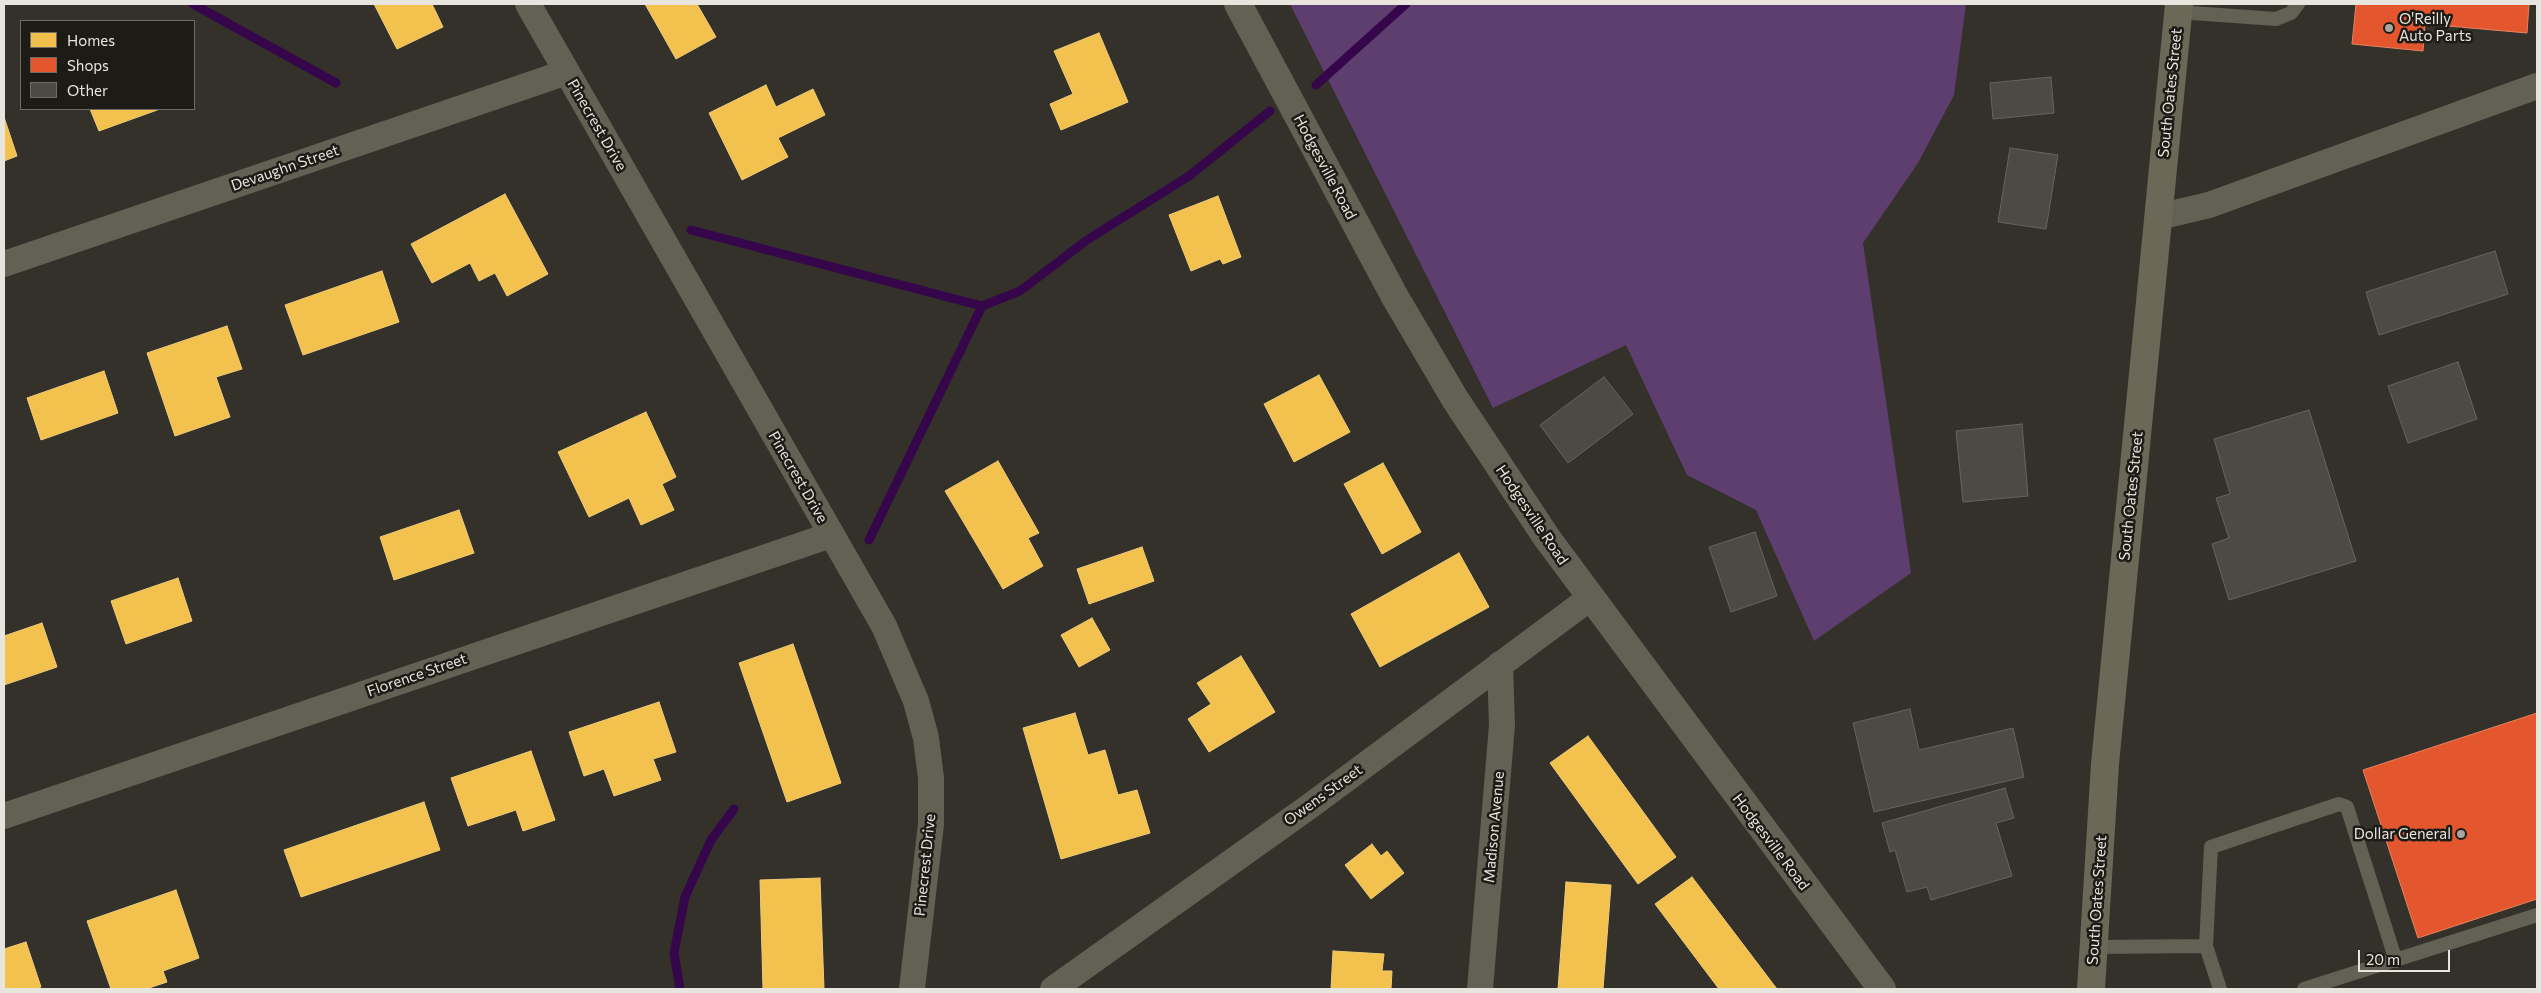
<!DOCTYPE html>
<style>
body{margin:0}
#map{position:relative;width:2541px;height:993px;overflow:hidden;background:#33312a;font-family:Commissioner,sans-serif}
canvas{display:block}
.frame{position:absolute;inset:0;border:5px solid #e7e5dd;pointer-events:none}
.legend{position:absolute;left:20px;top:20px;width:175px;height:90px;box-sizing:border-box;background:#1d1b15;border:1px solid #6e6c65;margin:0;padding:6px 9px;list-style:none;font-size:15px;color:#e7e5dd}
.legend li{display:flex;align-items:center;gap:10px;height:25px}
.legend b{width:25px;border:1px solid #6e6c65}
.scale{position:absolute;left:2358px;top:950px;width:92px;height:22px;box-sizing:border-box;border:2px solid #e7e5dd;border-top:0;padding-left:6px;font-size:15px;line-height:18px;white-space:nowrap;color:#e7e5dd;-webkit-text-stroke:4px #1d1b15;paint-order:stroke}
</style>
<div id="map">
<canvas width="2541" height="993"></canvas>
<div class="frame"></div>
<ul class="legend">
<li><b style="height:14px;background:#f2c14e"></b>Homes</li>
<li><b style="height:14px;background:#e4572e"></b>Shops</li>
<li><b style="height:14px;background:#4c4a44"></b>Other</li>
</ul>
<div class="scale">20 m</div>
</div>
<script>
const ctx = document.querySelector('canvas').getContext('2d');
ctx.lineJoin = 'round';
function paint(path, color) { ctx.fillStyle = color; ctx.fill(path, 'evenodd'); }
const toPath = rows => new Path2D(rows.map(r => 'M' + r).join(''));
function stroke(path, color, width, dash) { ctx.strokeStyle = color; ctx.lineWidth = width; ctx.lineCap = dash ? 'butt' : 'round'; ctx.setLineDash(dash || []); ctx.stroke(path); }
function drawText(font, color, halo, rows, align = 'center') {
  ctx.font = font + ' Commissioner,sans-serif'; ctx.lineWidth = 5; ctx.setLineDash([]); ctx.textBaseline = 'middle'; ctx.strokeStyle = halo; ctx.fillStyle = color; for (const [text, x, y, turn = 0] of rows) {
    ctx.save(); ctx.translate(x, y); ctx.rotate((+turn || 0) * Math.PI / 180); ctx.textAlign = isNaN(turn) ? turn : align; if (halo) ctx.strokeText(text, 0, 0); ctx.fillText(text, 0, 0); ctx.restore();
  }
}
const green = toPath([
 [1290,4,1966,4,1954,95,1918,163,1863,243,1911,573,1814,641,1756,510,1687,475,1626,345,1493,408]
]);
const homes = toPath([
 [374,4,432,4,443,27,397,49,374,4],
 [645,4,697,4,716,37,676,59,645,4],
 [1099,33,1128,102,1061,130,1050,104,1073,94,1054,51,1099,33],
 [766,85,776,107,813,89,825,115,778,138,788,157,742,180,709,113,766,85],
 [90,109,160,109,99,131,90,109],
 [4,117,17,156,4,161,4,117],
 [505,194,548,274,507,296,495,273,479,281,470,263,432,283,411,244,505,194],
 [1218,196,1241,257,1223,264,1220,259,1191,271,1169,215,1218,196],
 [382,271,399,322,303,355,285,305,382,271],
 [227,326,242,369,216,377,230,417,175,436,147,353,227,326],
 [104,371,118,413,41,440,27,398,104,371],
 [1319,375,1350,432,1294,462,1264,404,1319,375],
 [646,412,676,477,662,484,674,510,641,525,629,498,589,517,558,452,646,412],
 [998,461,1039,533,1028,538,1043,566,1003,589,945,491,998,461],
 [1383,463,1421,532,1382,554,1344,484,1383,463],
 [459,510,474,553,394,580,380,537,459,510],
 [1142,547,1154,581,1089,604,1077,569,1142,547],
 [1459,553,1489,607,1380,667,1351,614,1459,553],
 [178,578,192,621,126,644,111,601,178,578],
 [1092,618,1110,650,1079,667,1061,635,1092,618],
 [42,623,57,667,4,685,4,636,42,623],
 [793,644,841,783,787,802,739,663,793,644],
 [1241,656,1275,712,1209,752,1188,719,1211,704,1197,683,1241,656],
 [659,702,676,752,653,759,661,780,614,796,604,769,584,776,569,732,659,702],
 [1075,713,1088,755,1105,750,1118,795,1137,790,1150,833,1061,859,1023,728,1075,713],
 [1588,736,1676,857,1638,884,1550,763,1588,736],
 [531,751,555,820,523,831,516,810,468,826,451,778,531,751],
 [424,802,440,850,301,897,284,850,424,802],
 [1372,844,1381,856,1387,851,1404,873,1371,899,1345,865,1372,844],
 [1692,877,1777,989,1719,989,1655,904,1692,877],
 [820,878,824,989,763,989,760,880,820,878],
 [1566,882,1611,885,1603,989,1558,989,1566,882],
 [176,890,199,958,163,971,167,982,146,989,111,989,87,921,176,890],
 [26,942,41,987,34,989,4,989,4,949,26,942],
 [1333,951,1384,954,1382,971,1392,971,1391,989,1331,989,1333,951]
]);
const shops = toPath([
 [2356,4,2529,4,2527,33,2425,24,2423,51,2352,44,2356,4],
 [2537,713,2537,899,2418,938,2363,770,2537,713]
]);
const stream = toPath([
 [193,4,336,83],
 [1316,85,1406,4],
 [691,230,982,306,1020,291,1087,240,1189,176,1270,111],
 [869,540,982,306],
 [680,989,674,953,685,897,711,840,734,809]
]);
const building = toPath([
 [2051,77,2054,113,1993,119,1990,83,2051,77],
 [2010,148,2058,155,2046,229,1998,222,2010,148],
 [2495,251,2508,294,2379,335,2366,292,2495,251],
 [2458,362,2477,419,2408,443,2388,386,2458,362],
 [1604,377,1633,414,1568,463,1540,425,1604,377],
 [2309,410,2356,561,2229,600,2212,544,2229,538,2216,498,2230,494,2214,439,2309,410],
 [2022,424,2028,496,1963,502,1956,431,2022,424],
 [1755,532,1777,596,1731,612,1709,547,1755,532],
 [1910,709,1919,750,2013,728,2024,777,1874,812,1853,723,1910,709],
 [2005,788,2014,818,1996,823,2012,876,1931,900,1927,887,1907,892,1895,850,1890,852,1882,823,2005,788]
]);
const service = toPath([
 [2178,12,2276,19,2291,13,2298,4],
 [2094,947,2206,946],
 [2220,989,2206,946,2211,847,2339,804,2347,807,2396,961],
 [2304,989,2537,915]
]);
const minor = toPath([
 [528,4,884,626,916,701,926,738,931,778,931,824,912,989],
 [2158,217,2209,205,2537,86],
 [4,264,567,72],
 [4,816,831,535],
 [1053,989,1310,806,1590,598],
 [1480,989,1502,725,1500,664]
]);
const tertiary = toPath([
 [1238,4,1395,297,1455,399,1547,538,1882,989]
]);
const primary = toPath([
 [2091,989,2105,764,2179,4]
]);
const markers = [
 [2389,28,5,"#a8a69e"],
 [2461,834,5,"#a8a69e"]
];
const poiNames = [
 ["O'Reilly",2399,19],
 ["Auto Parts",2399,36],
 ["Dollar General",2451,834,"right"]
];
const streetNames = [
 ["South Oates Street",2170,93,-84],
 ["Pinecrest Drive",597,125,60],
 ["Hodgesville Road",1325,167,62],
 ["Devaughn Street",285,168,-19],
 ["Pinecrest Drive",798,477,60],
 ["South Oates Street",2131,496,-84],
 ["Hodgesville Road",1532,515,56],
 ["Florence Street",417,675,-19],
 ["Owens Street",1323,795,-36],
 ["Madison Avenue",1494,827,-85],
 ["Hodgesville Road",1771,842,53],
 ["Pinecrest Drive",925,865,-84],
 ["South Oates Street",2097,900,-86]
];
paint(green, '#5d3e6f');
paint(homes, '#f2c14e');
stroke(homes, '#efcc79', 1);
paint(shops, '#e4572e');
stroke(shops, '#e58262', 1);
stroke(stream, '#36064b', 9);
paint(building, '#4c4a44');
stroke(building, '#66645e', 1);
stroke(service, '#636154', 14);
stroke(minor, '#636154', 26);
stroke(tertiary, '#636154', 28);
stroke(primary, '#6c6858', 28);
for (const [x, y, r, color] of markers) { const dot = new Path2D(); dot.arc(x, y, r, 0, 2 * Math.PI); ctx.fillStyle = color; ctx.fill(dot); stroke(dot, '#1d1b15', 2); }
drawText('15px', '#e7e5dd', '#1d1b15', poiNames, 'left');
drawText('15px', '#e7e5dd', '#1d1b15', streetNames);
</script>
